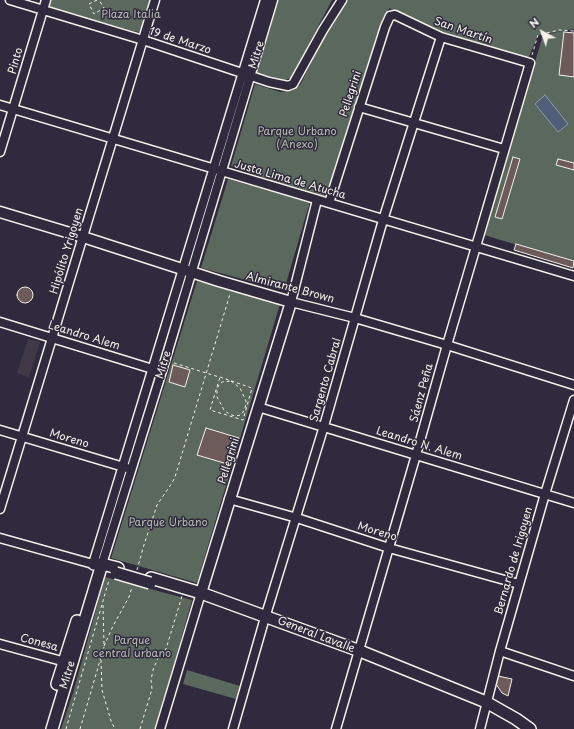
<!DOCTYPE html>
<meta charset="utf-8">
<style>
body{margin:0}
#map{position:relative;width:574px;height:729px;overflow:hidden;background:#2f2a3d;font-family:"Playpen Sans",sans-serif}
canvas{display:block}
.north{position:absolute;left:522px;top:12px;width:40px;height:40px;-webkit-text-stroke:3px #2f2a3d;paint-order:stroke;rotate:319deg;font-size:11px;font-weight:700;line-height:16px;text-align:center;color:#f4f1e8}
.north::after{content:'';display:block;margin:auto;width:14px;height:18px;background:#f4f1e8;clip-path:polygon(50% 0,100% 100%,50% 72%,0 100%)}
</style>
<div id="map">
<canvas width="574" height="729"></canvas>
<div class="north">N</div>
</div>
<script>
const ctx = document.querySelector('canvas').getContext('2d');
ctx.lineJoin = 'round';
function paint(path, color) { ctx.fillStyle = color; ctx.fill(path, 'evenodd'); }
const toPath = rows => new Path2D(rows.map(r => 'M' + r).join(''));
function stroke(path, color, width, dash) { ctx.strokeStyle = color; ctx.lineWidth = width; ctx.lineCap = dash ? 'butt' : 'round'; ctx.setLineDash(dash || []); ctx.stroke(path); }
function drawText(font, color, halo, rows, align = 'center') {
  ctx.font = font + ' "Playpen Sans",sans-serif'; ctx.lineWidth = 3; ctx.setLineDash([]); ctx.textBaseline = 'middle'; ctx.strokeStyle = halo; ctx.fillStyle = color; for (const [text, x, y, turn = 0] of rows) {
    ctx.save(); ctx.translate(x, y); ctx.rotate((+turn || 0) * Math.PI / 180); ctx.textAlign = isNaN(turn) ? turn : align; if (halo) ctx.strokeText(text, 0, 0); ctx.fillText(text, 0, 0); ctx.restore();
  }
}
const built = toPath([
 [28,339,40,342,29,377,17,373]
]);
const green = toPath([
 [48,0,151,0,142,29,139,32,133,31,52,8,48,4],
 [278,0,332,0,291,78,285,80,254,72,270,27],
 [347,0,574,0,574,29,538,35,528,59,440,34,389,8,357,106,330,201,231,166,255,84,280,92,290,91,300,85,323,39],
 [563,31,574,33,574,262,484,235,543,35],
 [228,179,310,202,284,290,201,268],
 [197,281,280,304,197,583,111,558],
 [105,577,192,600,156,729,61,729,73,693],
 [187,670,240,686,236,699,183,684]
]);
const water = toPath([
 [545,95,568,124,558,132,535,104,545,95]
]);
const building = toPath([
 [564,32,574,33,574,77,559,75,564,32],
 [513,157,520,159,502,219,495,217,513,157],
 [558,159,574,163,574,170,556,165,558,159],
 [516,244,574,261,573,268,514,250,516,244],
 '17 295a8 8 0 1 1 16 0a8 8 0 1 1-16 0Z',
 [173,365,190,370,185,387,169,382,173,365],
 [206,428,239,438,231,465,197,455,206,428],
 [498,676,512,679,508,696,502,693,496,684,498,676]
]);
const path = toPath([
 [97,0,89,4,94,14,104,8,99,0],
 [532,55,538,35,559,30,574,31],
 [174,363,219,377],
 [220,377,252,388,243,420,210,410,220,377],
 [231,381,240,388,246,401,245,409,241,415,235,416,229,414,224,410,217,397,217,389,219,385,222,382,231,381],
 [137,570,143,548,157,505,172,483,175,477,230,294],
 [103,605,104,644],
 [104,646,113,626,129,597,132,587],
 [101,660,102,690,111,721,115,729],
 [66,729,109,580],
 [80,729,104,647],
 [140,729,152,689,151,680,153,670,158,658,166,649,182,596]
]);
const minor = toPath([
 [10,0,143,40,269,82,288,86,293,84,323,30,342,0],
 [0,105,574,276],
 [359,107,504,149],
 [0,152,46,0],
 [317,200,291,302,355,318,447,345,574,385],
 [329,203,385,27,390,16,395,15,441,37,530,63,447,345,416,455,336,729],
 [0,322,159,371],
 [258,407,574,503],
 [0,430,127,468],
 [229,499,297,518,389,548,519,584],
 [0,509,155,0],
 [0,538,93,564,265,0],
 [102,564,162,371,273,0],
 [0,644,69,663],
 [500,651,574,676],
 [160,729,201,593],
 [233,729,264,621,324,426,383,220,441,37],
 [480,729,500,651,545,494,574,400]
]);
const tertiary = toPath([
 [0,212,83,237,219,281,291,302,201,593]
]);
const secondary = toPath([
 [94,564,102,564,118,568],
 [151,578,201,593,360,651,486,702,516,719,530,729],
 [57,684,77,621],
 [52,729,102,564]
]);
const secondaryBridge = toPath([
 [116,573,150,583]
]);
const parkNames = [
 ["Plaza Italia",131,15],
 ["Parque Urbano",297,132],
 ["(Anexo)",297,145],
 ["Parque Urbano",168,523],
 ["Parque",132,641],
 ["central urbano",132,654]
];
const streetNames = [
 ["San Martín",463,31,19],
 ["19 de Marzo",180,41,18],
 ["Mitre",257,55,-73],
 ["Pinto",16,61,-74],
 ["Pellegrini",351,94,-72],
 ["Justa Lima de Atucha",290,180,16],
 ["Hipólito Yrigoyen",67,251,-73],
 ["Almirante Brown",290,288,15],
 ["Leandro Alem",84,336,17],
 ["Mitre",164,365,-73],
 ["Sargento Cabral",326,380,-74],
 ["Sáenz Peña",422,393,-75],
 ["Moreno",69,439,17],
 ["Leandro N. Alem",419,444,17],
 ["Pellegrini",229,461,-73],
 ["Moreno",377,532,17],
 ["Bernardo de Irigoyen",514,561,-74],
 ["General Lavalle",316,635,21],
 ["Conesa",39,643,15],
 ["Mitre",68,675,-73]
];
paint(built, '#423946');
paint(green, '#5b685e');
paint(water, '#515e7a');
stroke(water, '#9299a6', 1);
paint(building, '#6d5b5a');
stroke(building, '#f4f1e8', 1);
stroke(minor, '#f4f1e8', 11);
stroke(tertiary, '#f4f1e8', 13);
stroke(secondary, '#f4f1e8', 14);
stroke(path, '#f4f1e8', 1, [3, 3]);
stroke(minor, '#2f2a3d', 8);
stroke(tertiary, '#2f2a3d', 10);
stroke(secondary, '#2f2a3d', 11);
stroke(secondaryBridge, '#f4f1e8', 14, []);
stroke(secondaryBridge, '#2f2a3d', 11);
drawText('11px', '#b7bab1', '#2f2a3d', parkNames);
drawText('11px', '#f4f1e8', '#2f2a3d', streetNames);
</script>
